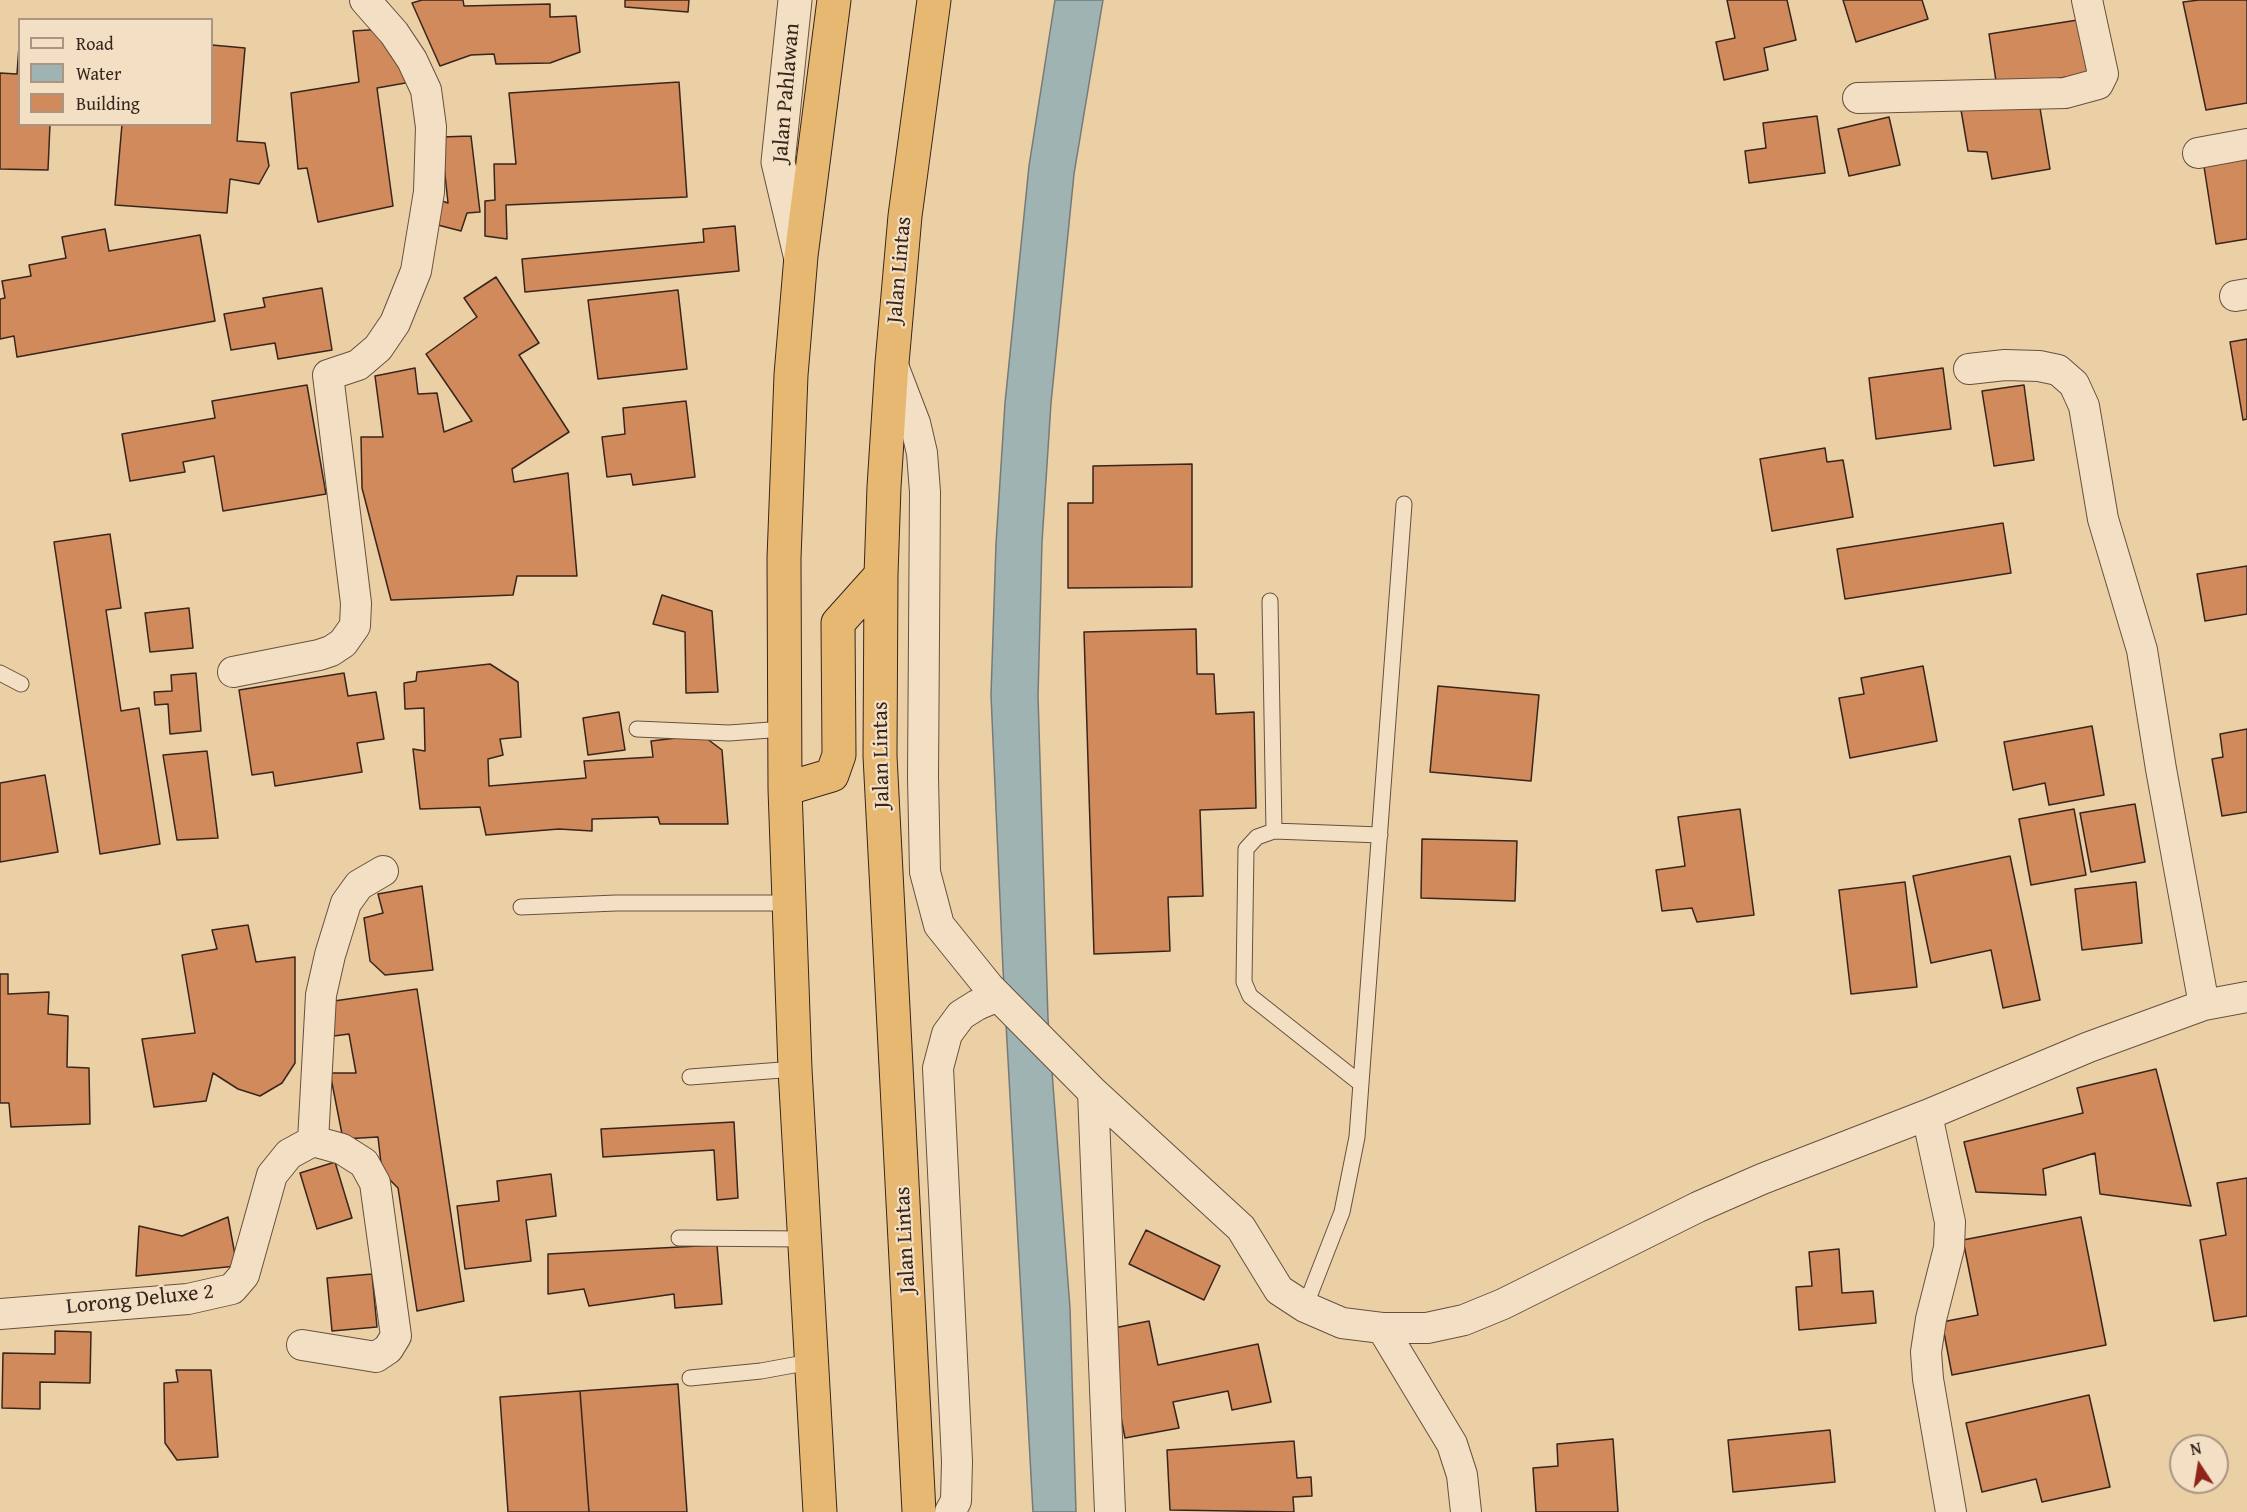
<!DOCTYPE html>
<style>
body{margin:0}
#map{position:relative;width:2247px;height:1512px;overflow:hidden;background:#ecd0a5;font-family:"Gentium Book Plus",serif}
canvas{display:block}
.legend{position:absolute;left:18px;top:18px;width:195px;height:108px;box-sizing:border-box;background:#f3e0c4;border:2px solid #a99582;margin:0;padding:8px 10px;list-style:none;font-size:18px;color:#39251e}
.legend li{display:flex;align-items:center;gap:12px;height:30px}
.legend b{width:30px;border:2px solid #a99582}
.north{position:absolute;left:2169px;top:1434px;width:60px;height:60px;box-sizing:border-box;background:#f3e0c4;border:2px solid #a99582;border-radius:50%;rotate:348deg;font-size:16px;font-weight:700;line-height:24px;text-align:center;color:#39251e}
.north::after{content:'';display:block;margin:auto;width:21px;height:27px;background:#8f2418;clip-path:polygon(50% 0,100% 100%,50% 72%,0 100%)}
</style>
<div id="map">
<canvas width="2247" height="1512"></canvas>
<ul class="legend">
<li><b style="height:8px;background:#f3e0c4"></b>Road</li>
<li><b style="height:16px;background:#9fb3b3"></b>Water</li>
<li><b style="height:16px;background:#d08a5b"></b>Building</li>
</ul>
<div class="north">N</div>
</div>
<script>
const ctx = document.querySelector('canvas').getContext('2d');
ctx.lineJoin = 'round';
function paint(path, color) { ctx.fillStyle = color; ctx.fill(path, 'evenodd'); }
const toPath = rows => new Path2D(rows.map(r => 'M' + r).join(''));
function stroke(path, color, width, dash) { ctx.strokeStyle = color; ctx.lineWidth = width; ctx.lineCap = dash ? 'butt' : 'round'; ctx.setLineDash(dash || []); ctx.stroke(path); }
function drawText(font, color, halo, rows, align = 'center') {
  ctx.font = font + ' "Gentium Book Plus",serif'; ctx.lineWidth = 4.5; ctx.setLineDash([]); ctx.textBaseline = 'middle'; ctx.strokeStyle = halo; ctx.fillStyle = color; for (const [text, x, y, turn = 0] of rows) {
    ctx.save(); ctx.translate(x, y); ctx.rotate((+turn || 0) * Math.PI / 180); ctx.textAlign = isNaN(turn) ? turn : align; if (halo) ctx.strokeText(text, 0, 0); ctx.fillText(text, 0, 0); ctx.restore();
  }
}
const water = toPath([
 [1055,0,1103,0,1074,174,1051,403,1042,542,1038,696,1048,1019,1070,1308,1076,1512,1033,1512,1003,969,991,695,996,544,1005,403,1029,166,1055,0]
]);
const building = toPath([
 [422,0,463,0,464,6,550,4,550,17,576,16,580,52,550,63,496,64,494,54,471,55,440,66,412,3,422,0],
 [625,0,689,0,688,12,625,7,625,0],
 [1727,0,1787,0,1796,40,1764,48,1768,70,1724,80,1716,42,1735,38,1727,0],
 [1843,0,1922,0,1928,19,1856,42,1843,0],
 [2199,0,2247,0,2247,103,2206,110,2183,2,2199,0],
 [2084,19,2092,73,1997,88,1989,34,2084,19],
 [384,29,411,82,377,88,393,206,318,222,307,168,298,169,291,93,359,82,353,31,384,29],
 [212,45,245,48,237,141,265,143,269,166,259,184,230,179,227,213,115,205,122,124,212,124,212,45],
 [19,46,20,124,50,124,48,170,0,169,0,73,17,74,19,46],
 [679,82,687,197,506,205,507,239,485,236,485,201,495,200,494,164,516,164,509,93,679,82],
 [2038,96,2050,169,1992,179,1987,152,1968,151,1961,110,2038,96],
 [1817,116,1825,173,1749,183,1745,151,1766,148,1763,123,1817,116],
 [1889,117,1900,165,1849,176,1838,129,1889,117],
 [471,136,480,212,467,213,461,231,430,223,433,198,448,203,441,137,471,136],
 [2247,153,2247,239,2216,244,2203,160,2247,153],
 [735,226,739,271,525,292,522,259,704,242,703,229,735,226],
 [105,229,109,251,200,235,215,321,17,357,14,336,0,339,0,299,5,298,2,281,31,276,29,265,66,258,62,237,105,229],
 [496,277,539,343,519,355,569,432,512,469,514,482,568,473,577,576,517,576,513,595,391,600,362,488,361,437,383,437,375,376,415,368,418,394,437,393,444,432,472,421,426,354,477,317,464,298,496,277],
 [322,288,332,350,278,359,275,343,231,350,224,314,265,307,263,298,322,288],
 [678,290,687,369,598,379,588,300,678,290],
 [2247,339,2247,419,2243,420,2230,342,2247,339],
 [1943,368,1951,429,1876,439,1869,378,1943,368],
 [307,385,326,494,223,511,214,456,183,462,185,472,130,481,122,434,215,418,212,401,307,385],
 [2024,385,2034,460,1994,466,1982,391,2024,385],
 [686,401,695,477,633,485,631,474,607,477,602,437,625,434,623,408,686,401],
 [1825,448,1827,462,1843,460,1853,517,1772,531,1760,459,1825,448],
 [1192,464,1192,587,1068,588,1068,503,1093,503,1093,466,1192,464],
 [2003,523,2011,573,1845,599,1837,549,2003,523],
 [110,534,121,608,106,610,121,711,139,708,160,844,100,854,54,542,110,534],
 [2247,566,2247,614,2205,621,2197,574,2247,566],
 [662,595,712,611,718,692,686,693,685,632,653,624,662,595],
 [189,608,193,648,150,652,145,613,189,608],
 [1196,629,1197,674,1214,674,1216,714,1254,712,1256,808,1200,810,1203,896,1168,897,1170,951,1094,954,1084,632,1196,629],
 [490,664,518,682,521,737,500,739,503,755,488,759,489,786,586,778,584,761,653,757,651,741,702,735,722,750,728,824,660,824,658,817,592,819,592,831,559,829,486,835,480,807,420,809,413,749,425,751,424,708,405,709,404,683,416,681,417,672,490,664],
 [1923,666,1937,741,1850,758,1839,698,1864,694,1861,678,1923,666],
 [196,673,201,731,170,734,168,704,155,705,154,692,172,691,171,675,196,673],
 [344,673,348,696,376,692,384,739,357,743,362,772,275,786,273,772,252,775,239,690,344,673],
 [1438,686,1539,695,1531,781,1430,772,1438,686],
 [619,712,625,750,588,755,583,718,619,712],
 [2092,726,2104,795,2049,805,2045,783,2013,790,2004,742,2092,726],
 [2247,729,2247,812,2222,816,2212,759,2223,757,2220,734,2247,729],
 [207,751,218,838,177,840,163,755,207,751],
 [45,775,58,852,0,862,0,783,45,775],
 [2135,804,2145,862,2091,872,2080,813,2135,804],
 [1740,809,1754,915,1697,922,1692,908,1662,911,1656,870,1685,866,1678,817,1740,809],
 [2074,809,2086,875,2031,885,2019,819,2074,809],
 [1422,839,1517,841,1515,901,1421,898,1422,839],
 [2010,856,2040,1000,2003,1008,1991,950,1931,963,1913,876,2010,856],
 [1905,882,1917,987,1851,994,1839,890,1905,882],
 [2136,882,2142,943,2082,950,2075,889,2136,882],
 [422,886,433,970,385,975,370,961,364,918,383,913,378,894,422,886],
 [248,925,256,962,295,957,295,1063,282,1083,260,1096,238,1089,213,1073,206,1101,154,1107,142,1039,195,1033,182,955,217,949,212,930,248,925],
 [0,974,8,974,8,994,49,992,48,1014,68,1016,67,1067,89,1068,90,1124,11,1127,9,1103,0,1103,0,974],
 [417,989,464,1301,417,1311,398,1188,382,1172,378,1137,343,1139,330,1073,356,1073,349,1034,334,1036,327,1002,417,989],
 [2156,1069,2191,1206,2100,1194,2095,1153,2043,1169,2046,1195,1976,1192,1964,1142,2083,1113,2077,1088,2156,1069],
 [734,1122,738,1198,717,1200,714,1150,603,1157,601,1129,734,1122],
 [335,1162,352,1218,317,1229,300,1173,335,1162],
 [551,1174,556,1216,526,1220,531,1261,465,1269,457,1206,499,1201,497,1181,551,1174],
 [2247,1178,2247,1316,2214,1321,2200,1240,2226,1235,2217,1183,2247,1178],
 [228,1217,237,1266,136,1276,139,1226,182,1236,228,1217],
 [2081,1217,2106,1345,1952,1375,1942,1322,1978,1315,1963,1240,2081,1217],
 [1146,1230,1220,1266,1204,1300,1129,1264,1146,1230],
 [717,1245,722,1304,675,1308,674,1294,589,1306,584,1289,548,1294,548,1254,717,1245],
 [1839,1249,1842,1293,1873,1291,1876,1323,1799,1330,1796,1287,1812,1286,1809,1252,1839,1249],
 [372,1274,377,1327,332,1331,327,1278,372,1274],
 [1149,1321,1158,1365,1258,1344,1271,1402,1232,1410,1228,1391,1173,1402,1179,1428,1125,1438,1113,1376,1114,1328,1149,1321],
 [55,1331,91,1332,90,1383,40,1382,40,1409,2,1408,3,1353,55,1354,55,1331],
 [176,1370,211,1370,218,1457,177,1460,165,1443,164,1383,178,1382,176,1370],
 [678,1384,687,1512,589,1512,580,1391,678,1384],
 [580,1391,589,1512,508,1512,500,1397,580,1391],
 [2089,1395,2110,1487,2042,1502,2036,1479,1982,1492,1966,1423,2089,1395],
 [1830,1430,1835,1482,1733,1492,1728,1440,1830,1430],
 [1613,1439,1618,1512,1536,1512,1533,1468,1558,1466,1557,1444,1613,1439],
 [1294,1441,1297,1478,1311,1477,1312,1496,1293,1497,1294,1512,1170,1510,1167,1450,1294,1441]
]);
const service = toPath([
 [1270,601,1274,831],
 [0,673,21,684],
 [637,729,729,733,784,729],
 [521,907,616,903,789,903],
 [690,1077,795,1069],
 [1360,1083,1250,996,1244,982,1246,849,1257,837,1274,831,1380,835],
 [679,1238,804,1239],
 [1305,1307,1342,1212,1357,1137,1404,504],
 [690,1378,761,1371,810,1362]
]);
const minor = toPath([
 [1858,98,2065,93,2098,84,2103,74,2087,0],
 [2198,153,2247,144],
 [2235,296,2247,294],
 [892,363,915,423,922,453,925,492,923,777,925,872,939,925,989,987,1093,1092,1241,1228,1279,1290,1305,1307,1342,1323,1382,1328,1427,1328,1464,1320,1503,1304,1698,1207,1762,1179,1927,1115,2089,1047,2204,1005,2247,997],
 [1969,369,2005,365,2039,366,2058,370,2074,384,2084,406,2103,519,2142,650,2161,769,2204,1005],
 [233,672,319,655,331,651,343,643,355,626,356,603,328,375,358,365,378,348,395,323,416,271,429,192,431,127,426,90,412,60,394,33,365,0],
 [1093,1092,1110,1512],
 [1927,1115,1950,1222,1949,1248,1931,1319,1926,1352,1928,1379,1951,1512],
 [313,1141,321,995,330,955,346,903,359,885,383,871],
 [0,1314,188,1299,232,1289,244,1275,272,1175,289,1154,313,1141,342,1149,364,1163,375,1183,396,1336,388,1349,376,1357,302,1345],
 [1382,1328,1452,1444,1462,1475,1466,1512],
 [950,1512,956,1501,957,1461,938,1068,947,1034,961,1015,977,1005,998,996]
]);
const tertiary = toPath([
 [795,0,778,162,800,255]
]);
const trunk = toPath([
 [785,789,832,775,839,755,838,623,881,575],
 [820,1512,795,1069,785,789,784,558,791,375,801,256,834,0],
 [919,1512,880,756,881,575,884,487,892,363,905,216,934,0]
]);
const streetNames = [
 ["Jalan Pahlawan",787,93,-85],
 ["Jalan Lintas",900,270,-85],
 ["Jalan Lintas",882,755,-91],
 ["Jalan Lintas",906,1240,-93],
 ["Lorong Deluxe 2",140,1300,-6]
];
paint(water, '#9fb3b3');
stroke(water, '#767a77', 1.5);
paint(building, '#d08a5b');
stroke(building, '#39251e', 1.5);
stroke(service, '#665040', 17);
stroke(minor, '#665040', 32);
stroke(tertiary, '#665040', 35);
stroke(trunk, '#39251e', 35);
stroke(service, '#f3e0c4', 15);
stroke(minor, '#f3e0c4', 30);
stroke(tertiary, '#f3e0c4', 33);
stroke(trunk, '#e6b872', 33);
drawText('22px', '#39251e', '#f3e0c4', streetNames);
</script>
